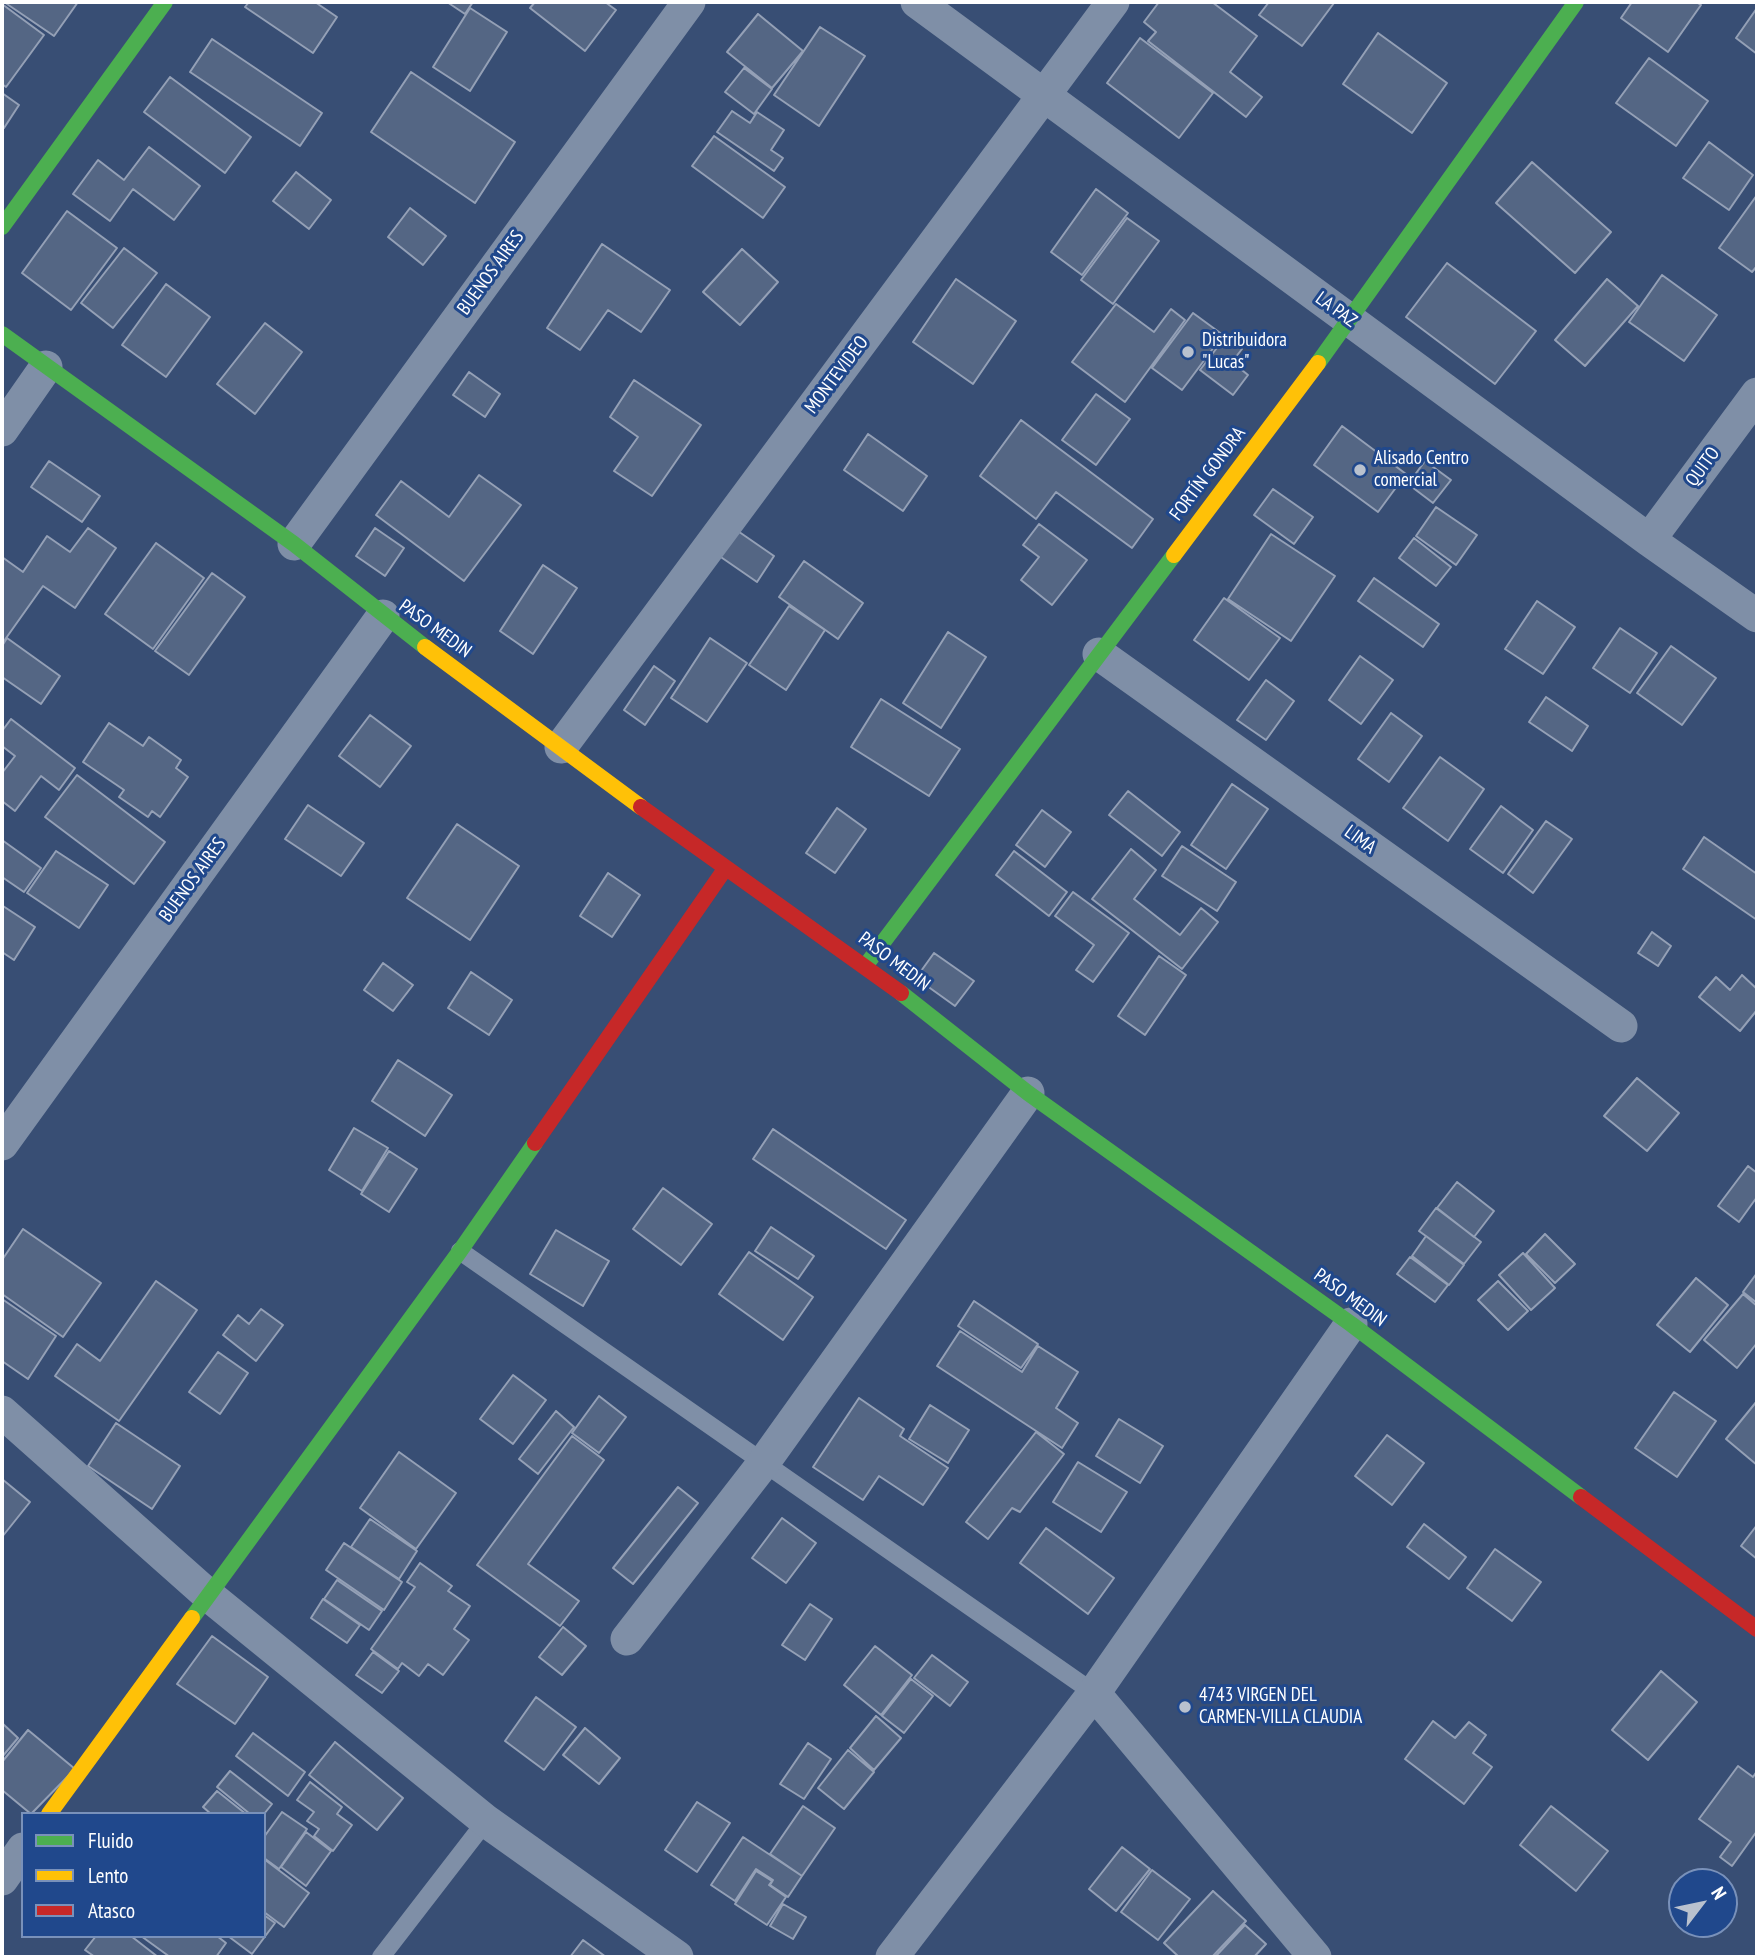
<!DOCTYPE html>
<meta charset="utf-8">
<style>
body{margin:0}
#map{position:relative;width:1759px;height:1959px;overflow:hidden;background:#384e74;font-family:"PT Sans Narrow",sans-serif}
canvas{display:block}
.frame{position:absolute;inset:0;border:4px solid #fff;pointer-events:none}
.legend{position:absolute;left:21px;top:1812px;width:245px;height:126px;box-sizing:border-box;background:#20488c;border:2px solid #7991ba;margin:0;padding:9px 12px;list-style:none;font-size:21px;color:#fff}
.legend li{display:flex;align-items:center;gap:14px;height:35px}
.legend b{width:35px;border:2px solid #7991ba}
.north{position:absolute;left:1668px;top:1868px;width:70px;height:70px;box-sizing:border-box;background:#20488c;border:2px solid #7991ba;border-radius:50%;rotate:58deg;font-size:19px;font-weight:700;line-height:28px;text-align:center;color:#fff}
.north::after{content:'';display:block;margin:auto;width:24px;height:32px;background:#b9c1ce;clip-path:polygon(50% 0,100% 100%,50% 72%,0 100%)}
</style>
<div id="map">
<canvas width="1759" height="1959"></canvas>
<div class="frame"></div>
<ul class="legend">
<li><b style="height:9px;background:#4caf50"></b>Fluido</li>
<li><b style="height:9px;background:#ffc107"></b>Lento</li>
<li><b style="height:9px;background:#c62828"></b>Atasco</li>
</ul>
<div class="north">N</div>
</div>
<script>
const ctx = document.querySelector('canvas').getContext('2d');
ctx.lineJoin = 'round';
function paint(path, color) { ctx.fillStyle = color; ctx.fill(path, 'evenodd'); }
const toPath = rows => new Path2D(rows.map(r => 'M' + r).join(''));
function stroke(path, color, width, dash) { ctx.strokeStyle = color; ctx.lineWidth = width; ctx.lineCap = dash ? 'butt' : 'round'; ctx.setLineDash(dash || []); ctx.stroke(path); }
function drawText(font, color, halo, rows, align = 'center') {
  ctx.font = font + ' "PT Sans Narrow",sans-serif'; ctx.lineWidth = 6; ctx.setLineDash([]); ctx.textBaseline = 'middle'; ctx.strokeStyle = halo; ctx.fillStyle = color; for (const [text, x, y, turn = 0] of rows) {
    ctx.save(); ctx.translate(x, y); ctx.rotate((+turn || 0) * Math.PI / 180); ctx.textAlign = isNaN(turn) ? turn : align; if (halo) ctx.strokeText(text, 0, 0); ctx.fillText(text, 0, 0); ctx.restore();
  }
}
const building = toPath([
 [4,2,78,2,54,36,4,2],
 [249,2,315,2,337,17,313,53,245,7,249,2],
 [447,2,473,2,465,14,447,2],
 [535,2,605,2,616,10,585,51,530,8,535,2],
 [1159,2,1212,2,1257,36,1230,72,1262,97,1246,117,1148,41,1156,32,1144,22,1159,2],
 [1269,2,1332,2,1334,3,1302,46,1259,15,1269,2],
 [1632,2,1696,2,1701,5,1668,52,1621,18,1632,2],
 [2,4,44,35,6,87,2,84,2,4],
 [470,8,507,32,470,91,433,67,470,8],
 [1757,8,1757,54,1736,38,1757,8],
 [758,14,803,51,772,88,727,52,758,14],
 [820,27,865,56,819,126,774,95,820,27],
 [1378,33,1447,83,1412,133,1343,84,1378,33],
 [1140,38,1213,93,1179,138,1107,83,1140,38],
 [212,39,322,113,300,146,190,72,212,39],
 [1649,58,1708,101,1676,146,1616,103,1649,58],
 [744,68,772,89,754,114,725,92,744,68],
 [411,72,515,142,475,203,371,132,411,72],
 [170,77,251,137,225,173,144,112,170,77],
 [2,93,19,105,4,128,2,126,2,93],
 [732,111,750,123,757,112,784,130,771,150,783,158,774,171,717,132,732,111],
 [714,136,785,187,763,218,692,166,714,136],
 [1709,142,1753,175,1729,210,1683,178,1709,142],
 [149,147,200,186,174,220,133,189,110,221,73,194,98,160,124,180,149,147],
 [1532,162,1611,232,1575,273,1496,203,1532,162],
 [296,172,331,200,309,229,273,201,296,172],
 [1096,189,1128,213,1082,275,1051,252,1096,189],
 [1757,195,1757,266,1752,272,1719,248,1757,195],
 [410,208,446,236,423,265,388,237,410,208],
 [67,211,117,248,71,310,22,273,67,211],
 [1127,218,1159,241,1113,304,1081,280,1127,218],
 [602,244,670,290,641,332,608,310,580,350,547,328,602,244],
 [124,248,157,273,113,328,81,303,124,248],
 [742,249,778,282,740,325,703,292,742,249],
 [1447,263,1536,331,1495,384,1406,317,1447,263],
 [1662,275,1717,315,1684,361,1629,322,1662,275],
 [956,279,1016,321,973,384,913,342,956,279],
 [1607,279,1638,306,1585,366,1555,340,1607,279],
 [166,284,210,317,166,377,122,345,166,284],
 [1116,304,1154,332,1171,309,1185,320,1125,402,1072,362,1116,304],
 [1193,313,1223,335,1182,390,1152,368,1193,313],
 [265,323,302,352,255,414,217,384,265,323],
 [1226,336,1242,349,1232,362,1248,375,1233,395,1200,370,1226,336],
 [469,372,500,394,485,417,453,395,469,372],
 [634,380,701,425,652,496,614,471,638,437,610,417,634,380],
 [1096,394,1130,419,1096,465,1062,440,1096,394],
 [1021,420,1153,519,1132,548,1056,492,1036,519,980,476,1021,420],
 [1342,426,1406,474,1378,512,1314,465,1342,426],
 [868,434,927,476,903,511,844,470,868,434],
 [49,461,100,496,82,522,31,487,49,461],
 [1425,461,1451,480,1433,503,1408,484,1425,461],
 [479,475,521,505,464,581,376,515,401,481,449,517,479,475],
 [1273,489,1313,517,1294,544,1254,515,1273,489],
 [1436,507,1477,535,1456,565,1416,536,1436,507],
 [1039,524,1087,560,1052,605,1021,580,1039,557,1023,545,1039,524],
 [732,527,774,556,757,582,715,553,732,527],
 [88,528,116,548,75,608,43,586,4,641,2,640,2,557,23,572,47,536,70,552,88,528],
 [375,528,404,548,385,576,356,556,375,528],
 [1271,534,1335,576,1291,641,1228,599,1271,534],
 [1414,538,1451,567,1436,586,1399,558,1414,538],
 [156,543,204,578,153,649,105,614,156,543],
 [804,561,863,603,838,639,779,597,804,561],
 [543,565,577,588,533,654,500,631,543,565],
 [212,573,245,597,189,675,155,651,212,573],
 [1374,578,1439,624,1423,647,1358,601,1374,578],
 [1224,598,1280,638,1249,680,1194,640,1224,598],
 [1537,601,1575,627,1543,674,1505,649,1537,601],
 [789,606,825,630,786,690,749,665,789,606],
 [1620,628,1657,653,1630,693,1593,668,1620,628],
 [948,632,986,657,941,728,903,703,948,632],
 [7,638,60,676,41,704,2,677,2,646,7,638],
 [710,638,747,663,707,722,671,698,710,638],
 [1671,646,1716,678,1682,725,1637,693,1671,646],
 [1360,656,1393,680,1361,724,1329,700,1360,656],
 [654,666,675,681,645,725,624,710,654,666],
 [1266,680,1294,701,1266,740,1237,720,1266,680],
 [1546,697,1588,726,1572,751,1529,722,1546,697],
 [881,699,960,749,929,796,851,747,881,699],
 [1391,713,1422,736,1389,782,1358,759,1391,713],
 [370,715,411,746,380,787,339,756,370,715],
 [11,719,75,768,59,790,41,776,15,811,2,801,2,773,15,756,2,746,2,731,11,719],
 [109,723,143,746,149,737,181,760,176,768,188,777,160,817,152,811,148,817,119,797,124,790,83,762,109,723],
 [1440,757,1484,789,1448,841,1403,808,1440,757],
 [77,775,165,842,134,884,45,817,77,775],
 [1232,784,1268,809,1226,869,1191,845,1232,784],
 [1128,791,1180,832,1162,856,1109,815,1128,791],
 [308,805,364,843,341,876,285,839,308,805],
 [1501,806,1533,830,1503,873,1470,849,1501,806],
 [837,808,866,829,835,873,806,853,837,808],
 [1042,810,1071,832,1045,867,1016,845,1042,810],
 [1546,821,1572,839,1533,893,1508,874,1546,821],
 [457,824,519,866,470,940,407,898,457,824],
 [1704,837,1757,874,1757,920,1683,869,1704,837],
 [2,840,41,868,24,892,2,877,2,840],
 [1182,846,1236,882,1217,911,1162,876,1182,846],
 [1131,849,1156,870,1134,899,1180,935,1201,908,1218,922,1182,969,1092,899,1131,849],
 [56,851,108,885,79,928,27,893,56,851],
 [1014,851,1067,892,1049,916,996,875,1014,851],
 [608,873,640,895,612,937,580,916,608,873],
 [1073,892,1129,933,1093,982,1076,970,1094,945,1055,916,1073,892],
 [3,906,35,927,14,960,2,952,3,906],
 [1652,932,1671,946,1658,966,1638,953,1652,932],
 [934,953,974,981,955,1006,916,978,934,953],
 [1159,956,1186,975,1145,1035,1118,1016,1159,956],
 [383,963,413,985,393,1011,364,990,383,963],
 [471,972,512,1000,489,1035,448,1008,471,972],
 [1742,975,1757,989,1757,1010,1740,1031,1699,997,1716,977,1730,990,1742,975],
 [398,1060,452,1095,425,1136,372,1101,398,1060],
 [1637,1078,1679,1113,1647,1151,1604,1116,1637,1078],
 [354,1128,388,1148,362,1191,329,1170,354,1128],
 [773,1129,906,1220,886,1249,753,1159,773,1129],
 [389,1151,417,1169,389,1212,361,1194,389,1151],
 [1748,1166,1757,1173,1757,1197,1739,1222,1718,1206,1748,1166],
 [1457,1182,1494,1211,1474,1237,1437,1208,1457,1182],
 [663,1188,712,1224,681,1265,633,1229,663,1188],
 [1436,1208,1481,1242,1464,1264,1419,1231,1436,1208],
 [771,1227,814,1256,798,1279,755,1251,771,1227],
 [23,1229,101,1283,63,1337,2,1294,2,1260,23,1229],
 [556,1230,609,1261,583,1306,530,1274,556,1230],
 [1545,1234,1575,1264,1555,1283,1526,1254,1545,1234],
 [1426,1236,1464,1265,1449,1285,1412,1256,1426,1236],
 [749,1252,813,1297,783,1340,719,1294,749,1252],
 [1523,1253,1555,1288,1531,1310,1499,1275,1523,1253],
 [1410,1257,1448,1285,1435,1302,1397,1274,1410,1257],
 [1757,1273,1757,1303,1743,1292,1757,1273],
 [1696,1278,1728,1305,1690,1352,1657,1325,1696,1278],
 [156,1281,197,1310,119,1421,55,1376,77,1344,100,1361,156,1281],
 [1498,1281,1528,1311,1508,1330,1478,1300,1498,1281],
 [1743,1294,1757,1306,1757,1343,1737,1368,1704,1340,1743,1294],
 [2,1299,56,1336,28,1379,2,1361,2,1299],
 [974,1301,1038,1344,1021,1368,958,1326,974,1301],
 [261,1309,283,1325,256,1361,223,1335,238,1315,249,1324,261,1309],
 [960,1331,1022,1372,1038,1346,1078,1372,1056,1408,1078,1423,1062,1448,937,1366,960,1331],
 [218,1352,248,1373,220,1414,189,1392,218,1352],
 [513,1375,546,1400,513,1444,480,1419,513,1375],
 [1674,1392,1716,1421,1677,1477,1635,1448,1674,1392],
 [599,1396,626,1417,599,1453,572,1433,599,1396],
 [859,1398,904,1429,900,1436,948,1468,923,1505,879,1476,863,1500,813,1467,859,1398],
 [1757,1401,1757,1465,1726,1439,1757,1401],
 [930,1405,969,1430,948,1463,909,1439,930,1405],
 [556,1411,574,1427,538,1474,519,1459,556,1411],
 [1119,1419,1163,1446,1140,1483,1096,1456,1119,1419],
 [116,1423,180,1466,152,1509,88,1466,116,1423],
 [1036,1432,1064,1454,1020,1512,1012,1508,988,1539,966,1522,1036,1432],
 [1387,1435,1424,1463,1392,1505,1355,1476,1387,1435],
 [572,1436,604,1460,528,1564,579,1601,560,1626,477,1565,572,1436],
 [399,1452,456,1493,416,1549,360,1508,399,1452],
 [1078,1462,1127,1492,1101,1532,1053,1502,1078,1462],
 [2,1479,30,1502,2,1537,2,1479],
 [678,1487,698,1503,633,1584,613,1568,678,1487],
 [782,1518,816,1543,786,1583,752,1558,782,1518],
 [370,1519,417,1551,399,1579,351,1547,370,1519],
 [1424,1524,1466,1557,1449,1579,1407,1547,1424,1524],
 [1757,1525,1757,1559,1741,1546,1757,1525],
 [1046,1528,1114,1578,1088,1614,1020,1563,1046,1528],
 [344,1543,402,1582,384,1610,326,1570,344,1543],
 [1495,1549,1541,1582,1512,1621,1467,1588,1495,1549],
 [420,1563,452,1586,448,1591,470,1606,454,1629,469,1640,443,1675,428,1664,419,1676,402,1663,398,1669,371,1649,415,1587,407,1582,420,1563],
 [337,1580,382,1611,369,1630,324,1599,337,1580],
 [323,1599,360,1625,347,1643,311,1618,323,1599],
 [810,1604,832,1619,805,1660,782,1645,810,1604],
 [563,1627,586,1646,562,1675,539,1657,563,1627],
 [212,1636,268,1677,235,1724,177,1684,212,1636],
 [875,1646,912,1675,881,1715,844,1685,875,1646],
 [373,1652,399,1671,382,1693,356,1675,373,1652],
 [932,1655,968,1682,950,1706,914,1678,932,1655],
 [1661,1671,1697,1702,1648,1760,1612,1730,1661,1671],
 [911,1679,933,1696,904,1733,882,1716,911,1679],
 [536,1697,576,1727,544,1770,505,1741,536,1697],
 [876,1716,901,1738,874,1770,850,1748,876,1716],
 [1433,1721,1455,1738,1469,1722,1486,1735,1473,1753,1492,1767,1464,1804,1405,1759,1433,1721],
 [2,1723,18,1738,2,1757,2,1723],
 [585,1728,620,1758,599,1784,563,1755,585,1728],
 [28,1730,75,1769,31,1814,2,1790,2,1762,28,1730],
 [253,1733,305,1772,288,1796,236,1756,253,1733],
 [335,1742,403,1798,377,1830,309,1775,335,1742],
 [808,1743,831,1759,804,1799,780,1784,808,1743],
 [848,1750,874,1772,844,1809,818,1788,848,1750],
 [1738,1766,1753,1777,1757,1771,1757,1831,1732,1866,1720,1857,1731,1842,1699,1819,1738,1766],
 [230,1771,272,1804,264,1814,250,1814,217,1787,230,1771],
 [310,1782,342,1807,337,1814,352,1825,333,1851,314,1836,319,1829,307,1821,314,1812,297,1800,310,1782],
 [217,1791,246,1814,211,1814,203,1807,217,1791],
 [697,1802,730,1823,697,1872,665,1850,697,1802],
 [803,1806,835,1828,802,1876,770,1854,803,1806],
 [1551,1806,1608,1851,1576,1891,1520,1845,1551,1806],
 [282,1812,307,1829,279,1869,264,1858,264,1837,282,1812],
 [306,1832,331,1851,306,1886,281,1867,306,1832],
 [743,1837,802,1876,788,1897,770,1885,773,1880,756,1869,735,1901,711,1885,743,1837],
 [1122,1847,1150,1869,1116,1911,1089,1889,1122,1847],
 [264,1859,309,1893,284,1927,264,1912,264,1859],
 [1152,1870,1190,1899,1158,1940,1121,1912,1152,1870],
 [756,1871,772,1881,769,1885,786,1897,767,1925,735,1904,756,1871],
 [1213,1891,1246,1921,1212,1957,1179,1957,1164,1943,1213,1891],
 [783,1904,806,1917,793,1939,770,1926,783,1904],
 [264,1915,275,1923,252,1954,228,1936,264,1936,264,1915],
 [1245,1925,1266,1944,1254,1957,1215,1957,1245,1925],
 [96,1936,131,1936,158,1957,95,1957,85,1950,96,1936],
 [141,1936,217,1936,226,1943,216,1957,170,1957,141,1936],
 [583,1940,606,1957,570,1957,583,1940]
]);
const lane = toPath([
 [460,1251,1094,1693],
 [381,1957,486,1821]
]);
const street = toPath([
 [917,2,1649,540,1757,616],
 [2,430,46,367],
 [1649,540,1757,394],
 [294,544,689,2],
 [1099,654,1621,1026],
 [561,747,1113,2],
 [2,1144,383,616],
 [2,1412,208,1595,486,1821,677,1957],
 [627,1639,762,1465,1028,1093],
 [1094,1693,1315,1957],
 [2,1879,23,1849],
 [892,1957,1094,1693,1351,1324]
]);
const fast = toPath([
 [2,227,165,2],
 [2,334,294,544,425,647],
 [1318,363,1576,2],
 [866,965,1174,555],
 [901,993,1028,1093,1351,1324,1581,1497],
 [192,1618,460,1251,535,1143]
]);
const slow = toPath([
 [1174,555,1318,363],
 [425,647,641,807],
 [49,1814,192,1618]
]);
const jam = toPath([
 [641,807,901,993],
 [535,1143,725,869],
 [1581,1497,1757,1629]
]);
const markers = [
 [1188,352,7,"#b9c1ce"],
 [1360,470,7,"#b9c1ce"],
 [1185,1707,7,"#b9c1ce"]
];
const streetNames = [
 ["BUENOS AIRES",491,273,-54],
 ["LA PAZ",1336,310,36],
 ["MONTEVIDEO",837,375,-53],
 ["QUITO",1703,467,-54],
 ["FORTÍN GONDRA",1208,474,-53],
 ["PASO MEDIN",435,629,36],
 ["LIMA",1360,840,36],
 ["BUENOS AIRES",193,880,-54],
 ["PASO MEDIN",894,962,37],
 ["PASO MEDIN",1350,1298,36]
];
const poiNames = [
 ["Distribuidora",1202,341],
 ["\"Lucas\"",1202,363],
 ["Alisado Centro",1374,459],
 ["comercial",1374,481],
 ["4743 VIRGEN DEL",1199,1696],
 ["CARMEN-VILLA CLAUDIA",1199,1718]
];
paint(building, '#546684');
stroke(building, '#94a0b6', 2);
stroke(lane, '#7f8fa7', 18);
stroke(street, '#7f8fa7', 33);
stroke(fast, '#4caf50', 16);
stroke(slow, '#ffc107', 16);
stroke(jam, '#c62828', 16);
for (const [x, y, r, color] of markers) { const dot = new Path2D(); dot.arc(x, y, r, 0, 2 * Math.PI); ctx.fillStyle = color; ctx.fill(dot); stroke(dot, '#20488c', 2.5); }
drawText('19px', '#fff', '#20488c', streetNames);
drawText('19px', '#fff', '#20488c', poiNames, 'left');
</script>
